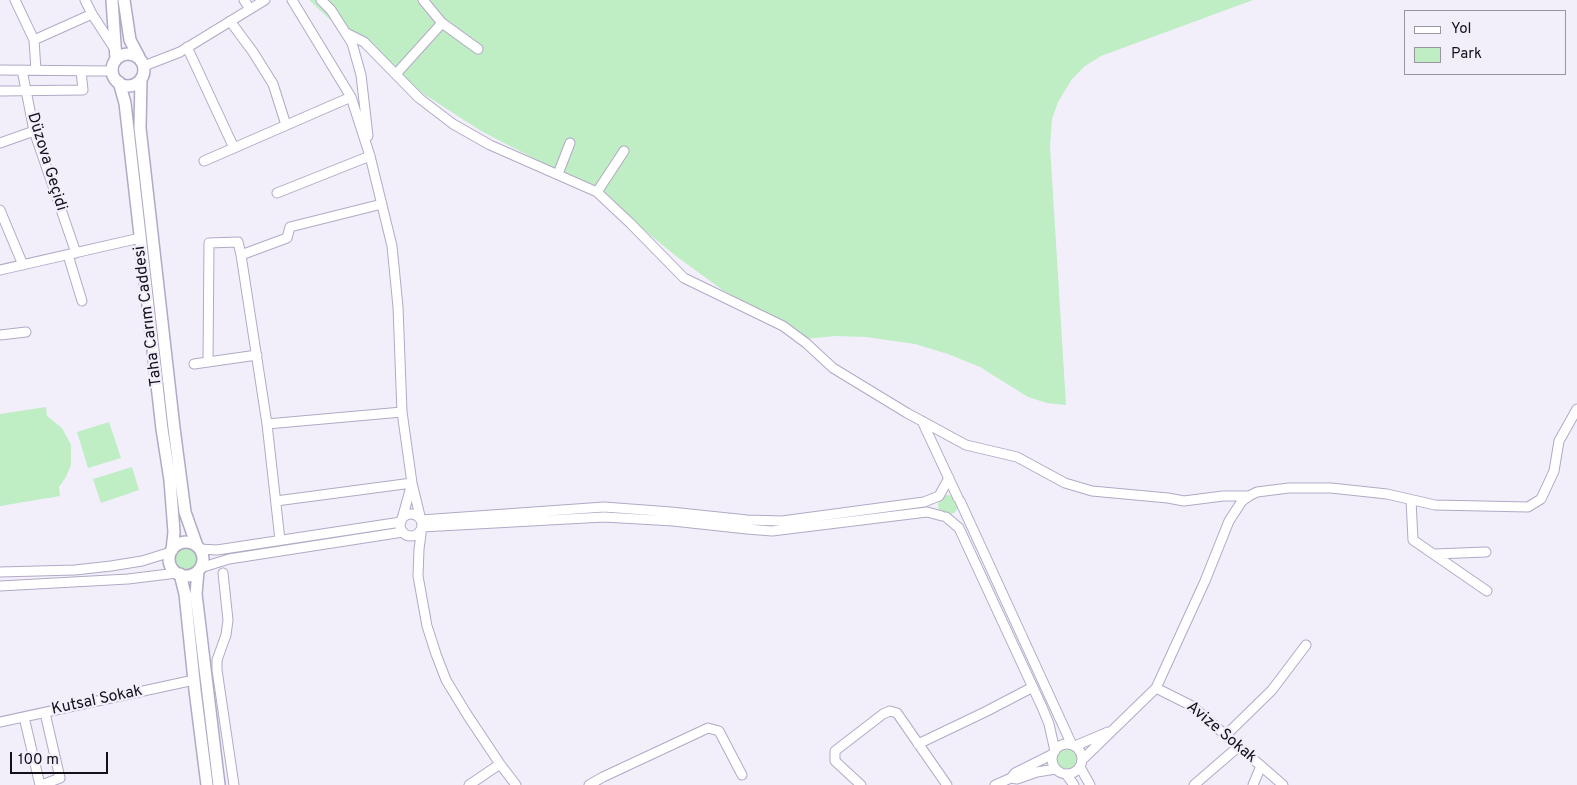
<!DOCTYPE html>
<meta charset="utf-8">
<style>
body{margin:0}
#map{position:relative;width:1577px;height:785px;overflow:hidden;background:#f2effb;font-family:Overpass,sans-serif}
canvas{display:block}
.legend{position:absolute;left:1404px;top:10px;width:162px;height:65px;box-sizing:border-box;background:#f2effb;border:1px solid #9996a1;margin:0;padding:6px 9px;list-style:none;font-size:15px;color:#13101a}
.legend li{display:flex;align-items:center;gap:10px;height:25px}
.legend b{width:25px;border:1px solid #9996a1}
.scale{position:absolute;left:10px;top:752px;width:98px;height:22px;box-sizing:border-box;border:2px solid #13101a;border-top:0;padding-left:6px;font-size:15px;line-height:18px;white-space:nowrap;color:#13101a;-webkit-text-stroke:4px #f2effb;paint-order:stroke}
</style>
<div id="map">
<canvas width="1577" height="785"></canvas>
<ul class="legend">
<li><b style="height:6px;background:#fff"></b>Yol</li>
<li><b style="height:14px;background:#bfedc4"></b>Park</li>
</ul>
<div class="scale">100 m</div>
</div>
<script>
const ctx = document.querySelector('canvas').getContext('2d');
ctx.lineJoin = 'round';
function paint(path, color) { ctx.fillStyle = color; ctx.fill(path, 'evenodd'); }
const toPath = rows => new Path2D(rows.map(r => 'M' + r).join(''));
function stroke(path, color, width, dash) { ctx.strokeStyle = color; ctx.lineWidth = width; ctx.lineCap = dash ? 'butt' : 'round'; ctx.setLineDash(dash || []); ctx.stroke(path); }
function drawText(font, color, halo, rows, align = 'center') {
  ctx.font = font + ' Overpass,sans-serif'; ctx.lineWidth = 4.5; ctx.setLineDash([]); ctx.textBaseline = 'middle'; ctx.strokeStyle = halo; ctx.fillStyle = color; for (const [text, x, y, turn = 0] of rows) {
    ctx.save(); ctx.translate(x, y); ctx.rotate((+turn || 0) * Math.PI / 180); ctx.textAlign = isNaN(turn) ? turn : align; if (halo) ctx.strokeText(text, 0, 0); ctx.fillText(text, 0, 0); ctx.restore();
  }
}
const green = toPath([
 [309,0,1253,0,1101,56,1085,66,1072,79,1058,102,1052,119,1050,146,1066,405,1047,403,1028,397,980,367,948,354,915,344,866,337,835,336,805,339,721,289,676,256,638,225,568,176,481,131,416,89,352,40],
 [46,407,47,416,62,428,71,445,71,465,66,477,59,487,60,496,0,506,0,414],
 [109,422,121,458,88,468,77,432],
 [132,467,139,490,101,503,93,479],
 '938 505a10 10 0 1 1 20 0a10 10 0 1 1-20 0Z',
 '174 559a12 12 0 1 1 24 0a12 12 0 1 1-24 0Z',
 '1057 759a10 10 0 1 1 20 0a10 10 0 1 1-20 0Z'
]);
const minor = toPath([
 [15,0,34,40,36,70],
 [85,0,92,14,116,51],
 [244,0,250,9],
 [292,0,351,97,370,156,392,246,398,307,402,412,412,483,421,520,604,507,671,512,747,520,782,521,924,502,939,496,949,478],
 [321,0,331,10,352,43,361,75,368,136],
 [423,0,442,23],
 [230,21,253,52,273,84,286,125],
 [346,33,364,42,419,98,453,124,490,145,597,192,630,223,684,278,783,326,806,343,833,368,907,413,966,445,1017,457,1065,483,1092,491,1168,498,1184,501,1223,496,1249,496],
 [34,40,92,14],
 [187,47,234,148],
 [144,66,180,52,265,0],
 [0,70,112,71],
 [22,70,34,131,76,253],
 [396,74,442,23,478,49],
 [0,91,83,90,81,71],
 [0,143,34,131],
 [204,161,351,97],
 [558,174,570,143],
 [597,192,624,151],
 [277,193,370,156],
 [0,210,23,265],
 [68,255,82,301],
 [241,255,287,238,290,227,382,204],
 [0,270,140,238],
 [0,335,26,332],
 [208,362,209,243,238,242,241,255,267,424,280,540],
 [194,364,257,355],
 [922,421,958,498],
 [267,424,402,412],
 [1411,500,1413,540,1487,591],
 [276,501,412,483,402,519],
 [960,501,1072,745],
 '400 525a11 11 0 1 1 22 0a11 11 0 1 1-22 0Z',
 [946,517,959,528,1042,707,1049,724,1055,751],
 [199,549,217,550,401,522],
 [1434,554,1486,552],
 [200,568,229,559,403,532],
 [0,572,75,570,111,566,142,561,171,552],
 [223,573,228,620,226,635,217,660,217,670,234,785],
 [0,586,128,579,177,573],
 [1156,688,1192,706,1283,785],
 [24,717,40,785],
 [0,722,194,680],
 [1225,736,1272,690,1306,645],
 [918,744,985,712,1033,687],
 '1052 759a15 15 0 1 1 30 0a15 15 0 1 1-30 0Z',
 [1075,746,1108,732],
 [1082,760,1156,688,1205,581,1229,521,1242,501,1249,496,1257,492,1289,488,1331,488,1387,494,1435,505,1528,507,1541,499,1554,471,1559,441,1577,409],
 [1080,767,1090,785],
 [1066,774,1074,785],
 [1011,778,1017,779,1037,772,1056,769],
 [42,785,60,778,45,713],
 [469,785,500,764],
 [516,785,500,764,468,716,446,680,436,654,427,626,418,576,419,549,422,527,604,517,673,521,747,529,772,531,927,512,942,516],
 [589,785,603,777,708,728,719,731,742,775],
 [861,785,835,761,835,751,883,714,890,711,897,713,947,785],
 [995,785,1011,778,1015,773,1053,754],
 [1194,785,1238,747],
 [1253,785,1261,766]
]);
const major = toPath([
 [112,0,116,59],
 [124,0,130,40,139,57],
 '112 70a16 16 0 1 1 32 0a16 16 0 1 1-32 0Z',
 [141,80,140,128,174,428,185,512,197,546],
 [119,82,125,103,162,429,170,480,174,532,172,550],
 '169 559a17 17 0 1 1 34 0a17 17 0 1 1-34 0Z',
 [198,571,196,594,219,785],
 [180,574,185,594,195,690,207,785]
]);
const streetNames = [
 ["Düzova Geçidi",46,162,73],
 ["Taha Carım Caddesi",149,316,-97],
 ["Kutsal Sokak",97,701,-12],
 ["Avize Sokak",1221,733,40]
];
paint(green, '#bfedc4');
stroke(minor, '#b2a9c6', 11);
stroke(major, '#b2a9c6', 14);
stroke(minor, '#fff', 9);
stroke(major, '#fff', 11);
drawText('16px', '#13101a', '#f2effb', streetNames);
</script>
